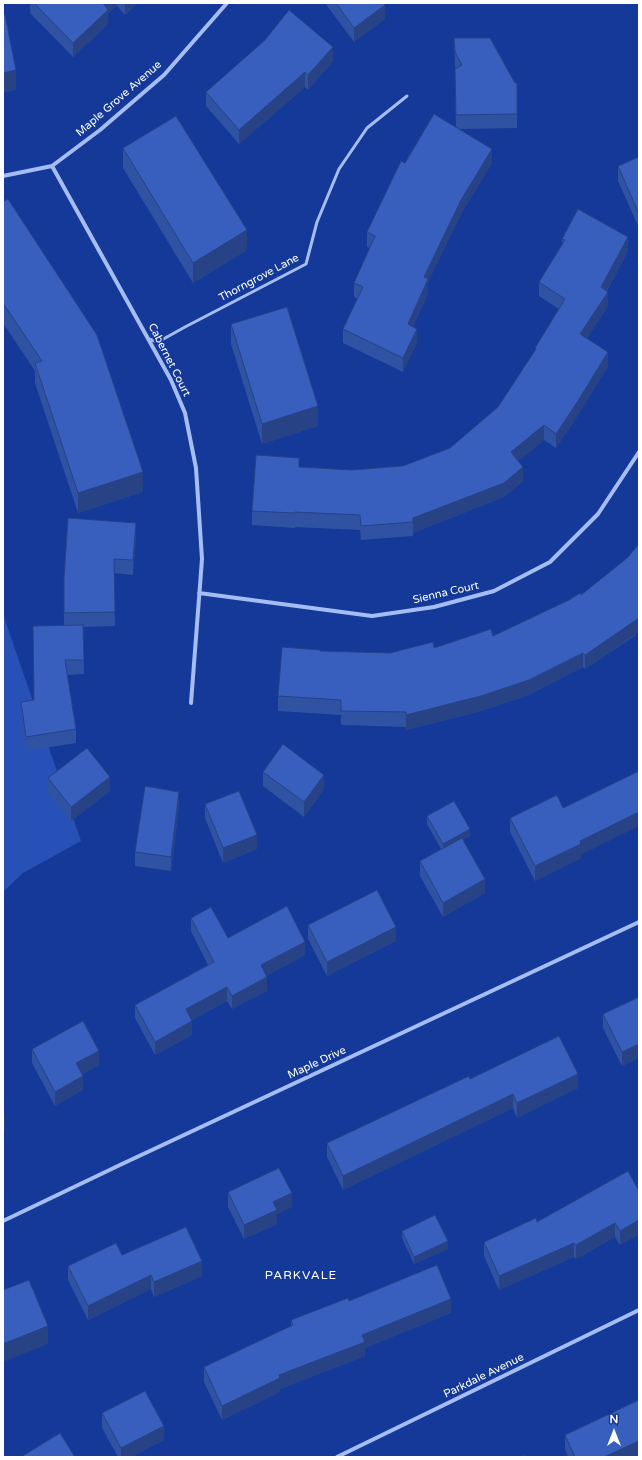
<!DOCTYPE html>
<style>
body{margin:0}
#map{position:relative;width:642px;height:1460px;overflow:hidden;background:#143998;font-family:"Varela Round",sans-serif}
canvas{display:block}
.frame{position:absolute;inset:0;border:4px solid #fff;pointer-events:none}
.north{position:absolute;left:594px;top:1412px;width:40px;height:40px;-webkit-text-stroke:3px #143998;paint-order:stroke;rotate:0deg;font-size:11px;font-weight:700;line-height:16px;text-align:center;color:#fff}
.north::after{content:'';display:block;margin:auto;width:14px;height:18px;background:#fff;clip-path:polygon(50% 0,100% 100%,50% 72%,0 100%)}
</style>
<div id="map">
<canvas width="642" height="1460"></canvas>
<div class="frame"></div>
<div class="north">N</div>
</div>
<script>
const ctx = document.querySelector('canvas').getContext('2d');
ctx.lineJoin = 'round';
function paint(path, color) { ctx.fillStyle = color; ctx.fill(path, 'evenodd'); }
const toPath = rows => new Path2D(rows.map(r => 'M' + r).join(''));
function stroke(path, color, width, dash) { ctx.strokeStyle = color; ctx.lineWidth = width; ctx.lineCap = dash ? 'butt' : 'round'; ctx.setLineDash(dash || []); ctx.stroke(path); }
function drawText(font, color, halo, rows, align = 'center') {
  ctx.font = font + ' "Varela Round",sans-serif'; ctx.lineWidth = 4; ctx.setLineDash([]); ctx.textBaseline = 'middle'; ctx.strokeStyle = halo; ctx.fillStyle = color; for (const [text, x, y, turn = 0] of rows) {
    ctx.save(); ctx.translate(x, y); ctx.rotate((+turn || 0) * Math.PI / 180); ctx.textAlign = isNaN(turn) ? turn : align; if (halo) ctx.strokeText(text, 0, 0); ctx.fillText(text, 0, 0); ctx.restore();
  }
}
const green = toPath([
 [4,617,81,841,23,873,3,892,3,618]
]);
const lane = toPath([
 [149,339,158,342,185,327,306,264,317,222,339,169,367,128,407,96]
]);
const street = toPath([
 [52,166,171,380,185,413,196,468,202,559,191,703],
 [3,176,52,166,100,130,164,75,227,3],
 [199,593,372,616,434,607,494,591,550,562,598,514,639,452],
 [3,1221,122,1164,639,922],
 [337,1457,639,1310]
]);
const wall = toPath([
 [30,3,137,3,125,15,117,6,108,13,108,24,73,57,30,13],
 [325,3,384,3,385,19,354,42],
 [454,38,515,83,517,83,517,128,459,129,492,163,461,214,428,282,428,293,413,327,417,343,403,372,343,343,343,329,358,299,354,297,354,283,370,248,367,247,367,232,405,163,456,127,455,83,456,68,455,67],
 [333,61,308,90,305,87,239,144,206,106,206,92],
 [123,148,247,250,193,283,123,168],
 [639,157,639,228,618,181,618,166],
 [3,202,143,492,78,513,35,383,35,371,3,323],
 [562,239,628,251,607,291,608,306,587,338,608,366,578,415,556,448,544,440,518,461,523,481,504,497,413,533,413,536,361,540,360,530,295,527,295,528,252,525,252,511,299,467,352,470,403,466,450,448,498,407,535,352,535,348,559,309,539,296,539,282,562,244],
 [231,324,318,426,262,444,231,344],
 [136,537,133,575,114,573,115,626,83,627,84,674,67,675,76,729,76,743,26,751,21,716,21,702,34,700,64,625,64,578],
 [581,595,636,635,585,669,583,667,529,695,481,711,406,730,406,727,341,725,341,715,278,711,278,696,320,651,390,653,434,648,493,636],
 [263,772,324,789,304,817,263,786],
 [48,778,110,791,71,821,48,793],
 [205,804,257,849,223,863,205,818],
 [179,806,171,871,135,866,135,852],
 [427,816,470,836,463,840,485,893,443,917,420,876,420,861,441,849,427,824],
 [510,818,581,855,581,858,535,881,510,832],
 [191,918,228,938,305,955,266,976,267,991,232,1009,227,1001,192,1020,192,1035,155,1055,135,1018,135,1005,208,965,191,931],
 [308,925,396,941,327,976,308,939],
 [639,997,639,1058,622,1066,603,1028,603,1014],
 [32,1049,99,1065,82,1074,83,1090,55,1106,32,1063],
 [470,1079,578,1088,517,1118,513,1108,343,1190,327,1157,327,1143],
 [628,1171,620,1245,615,1237,576,1259,574,1257,499,1290,484,1256,484,1242,537,1222],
 [228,1192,292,1207,277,1214,277,1224,244,1239,228,1207],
 [402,1231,448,1249,414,1264,402,1238],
 [122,1255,202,1276,154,1297,151,1289,88,1320,68,1280,68,1266],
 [349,1301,451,1313,365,1348,365,1356,280,1389,280,1392,222,1420,204,1382,204,1367,291,1326,291,1320],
 [639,1400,639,1455,635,1457,568,1457,565,1449,565,1435],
 [102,1413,164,1440,131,1457,118,1457,102,1428]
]);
const shadedWall = toPath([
 [103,3,117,3,117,6,108,13,108,24,73,57,73,43],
 [125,3,137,3,125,15],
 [385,5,385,19,354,42,354,28],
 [333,47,333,61,308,90,308,75],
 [16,70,16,90,3,93,3,73],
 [305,72,305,87,239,144,239,130],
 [492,149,492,163,461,214,428,282,428,293,408,338,408,324,424,277,461,200],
 [247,230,247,250,193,283,193,263],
 [628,237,628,251,601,301,601,287],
 [608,292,608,306,580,349,580,334],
 [417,329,417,343,403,372,403,358],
 [608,352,608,366,578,415,556,448,556,434],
 [318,406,318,426,262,444,262,424],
 [544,425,544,440,511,467,511,452],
 [523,467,523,481,504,497,413,533,413,518],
 [143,472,143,492,78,513,78,493],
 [136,523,136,537,133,575,133,560],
 [639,618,639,632,585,669,585,655],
 [583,653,583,667,529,695,481,711,406,730,406,715],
 [324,775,324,789,304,817,304,802],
 [110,777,110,791,71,821,71,807],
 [179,792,179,806,171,871,171,857],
 [639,812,639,826,581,855,581,858,535,881,535,866,580,841],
 [470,829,470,836,443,851,443,844],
 [257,835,257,849,223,863,223,848],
 [485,879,485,893,443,917,443,903],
 [396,927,396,941,327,976,327,962],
 [305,942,305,955,261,979,261,965],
 [267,977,267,991,232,1009,232,996],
 [227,987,227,1001,186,1023,186,1009],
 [192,1021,192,1035,155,1055,155,1042],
 [639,1044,639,1058,622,1066,622,1052],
 [99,1051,99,1065,76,1078,76,1063],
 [578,1074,578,1088,517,1118,517,1103],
 [83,1076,83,1090,55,1106,55,1092],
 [513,1094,513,1108,343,1190,343,1176],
 [5,1116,5,1130,3,1131,3,1117],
 [292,1193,292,1207,277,1214,277,1224,244,1239,244,1225,273,1202],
 [639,1220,639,1235,620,1245,620,1231],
 [615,1223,615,1237,576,1259,576,1245],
 [448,1241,448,1249,414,1264,414,1257],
 [574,1243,574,1257,499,1290,499,1276],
 [202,1261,202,1276,154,1297,154,1282],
 [151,1275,151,1289,88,1320,88,1306],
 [451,1299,451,1313,365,1348,365,1356,280,1389,280,1392,222,1420,222,1406,279,1375,362,1335],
 [48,1326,48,1344,3,1362,3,1344],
 [164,1426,164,1440,131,1457,121,1457,121,1448],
 [639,1441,639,1455,635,1457,604,1457]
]);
const building = toPath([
 [34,3,103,3,108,10,73,43,34,3],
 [336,3,384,3,385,5,354,28,336,3],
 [289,10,333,47,308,75,305,72,239,130,206,92,265,40,289,10],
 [3,15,5,15,16,70,3,73,3,15],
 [454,38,490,38,515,83,517,83,517,114,456,115,455,69,462,65,455,52,454,38],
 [434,114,492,149,461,200,424,277,428,279,408,324,417,329,403,358,343,329,363,287,354,283,375,236,367,232,401,161,405,163,434,114],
 [176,116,247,230,193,263,123,148,176,116],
 [639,157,639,214,618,166,639,157],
 [8,199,97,335,143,472,78,493,35,363,42,361,3,303,3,202,8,199],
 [578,209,628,237,601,287,608,292,580,334,608,352,578,401,556,434,544,425,511,452,523,467,504,483,413,518,413,522,361,526,360,515,295,512,295,513,252,511,256,455,299,458,299,467,352,470,403,466,450,448,498,407,536,349,535,348,565,299,539,282,565,240,562,239,578,209],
 [287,307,318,406,262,424,231,324,287,307],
 [68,518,136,523,133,560,114,559,115,612,64,613,64,578,68,518],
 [639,544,639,618,585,655,583,653,529,680,481,696,406,715,406,712,341,711,341,700,278,696,282,647,320,650,320,651,390,653,433,642,434,648,491,629,493,636,569,600,580,593,581,595,627,558,639,544],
 [83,625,84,660,65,660,76,729,26,737,21,702,34,700,33,626,83,625],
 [283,744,324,775,304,802,263,772,283,744],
 [87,748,110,777,71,807,48,778,87,748],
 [639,771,639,812,580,841,581,844,535,866,510,818,557,795,563,808,639,771],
 [145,786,179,792,171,857,135,852,145,786],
 [239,791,257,835,223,848,205,804,239,791],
 [454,801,470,829,443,844,427,816,454,801],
 [462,838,485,879,443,903,420,861,462,838],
 [377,890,396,927,327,962,308,925,377,890],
 [287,906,305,942,261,965,267,977,232,996,227,987,186,1009,192,1021,155,1042,135,1005,214,962,191,918,211,907,228,938,287,906],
 [639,997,639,1044,622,1052,603,1014,639,997],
 [83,1021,99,1051,76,1063,83,1076,55,1092,32,1049,83,1021],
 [559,1036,578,1074,517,1103,513,1094,343,1176,327,1143,469,1076,470,1079,559,1036],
 [3,1112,5,1116,3,1117,3,1112],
 [279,1168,292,1193,273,1202,277,1210,244,1225,228,1192,279,1168],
 [628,1171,639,1191,639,1220,620,1231,615,1223,576,1245,574,1243,499,1276,484,1242,536,1218,537,1222,628,1171],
 [435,1215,448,1241,414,1257,402,1231,435,1215],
 [186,1227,202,1261,154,1282,151,1275,88,1306,68,1266,116,1243,122,1255,186,1227],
 [437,1265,451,1299,362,1335,365,1342,279,1375,280,1378,222,1406,204,1367,293,1325,291,1320,348,1298,349,1301,437,1265],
 [29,1280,48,1326,3,1344,3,1290,29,1280],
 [145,1391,164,1426,121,1448,102,1413,145,1391],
 [639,1400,639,1441,604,1457,575,1457,565,1435,639,1400],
 [60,1433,75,1457,21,1457,60,1433],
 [525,1455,526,1457,521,1457,525,1455]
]);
const streetNames = [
 ["Maple Grove Avenue",119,99,-41],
 ["Thorngrove Lane",259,278,-28],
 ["Cabernet Court",169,360,63],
 ["Sienna Court",446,593,-13],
 ["Maple Drive",317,1063,-25],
 ["Parkdale Avenue",484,1376,-26]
];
const neighbourhoodNames = [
 ["PARKVALE",301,1276]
];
paint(green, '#2751b6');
stroke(lane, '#a6bdf3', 3);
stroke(street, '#a6bdf3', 4);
paint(wall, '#3052a3');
paint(shadedWall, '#274285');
paint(building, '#385fbe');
stroke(building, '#274285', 1);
drawText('11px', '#fff', '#143998', streetNames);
ctx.letterSpacing = '1px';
drawText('12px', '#fff', '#143998', neighbourhoodNames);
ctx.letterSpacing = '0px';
</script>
